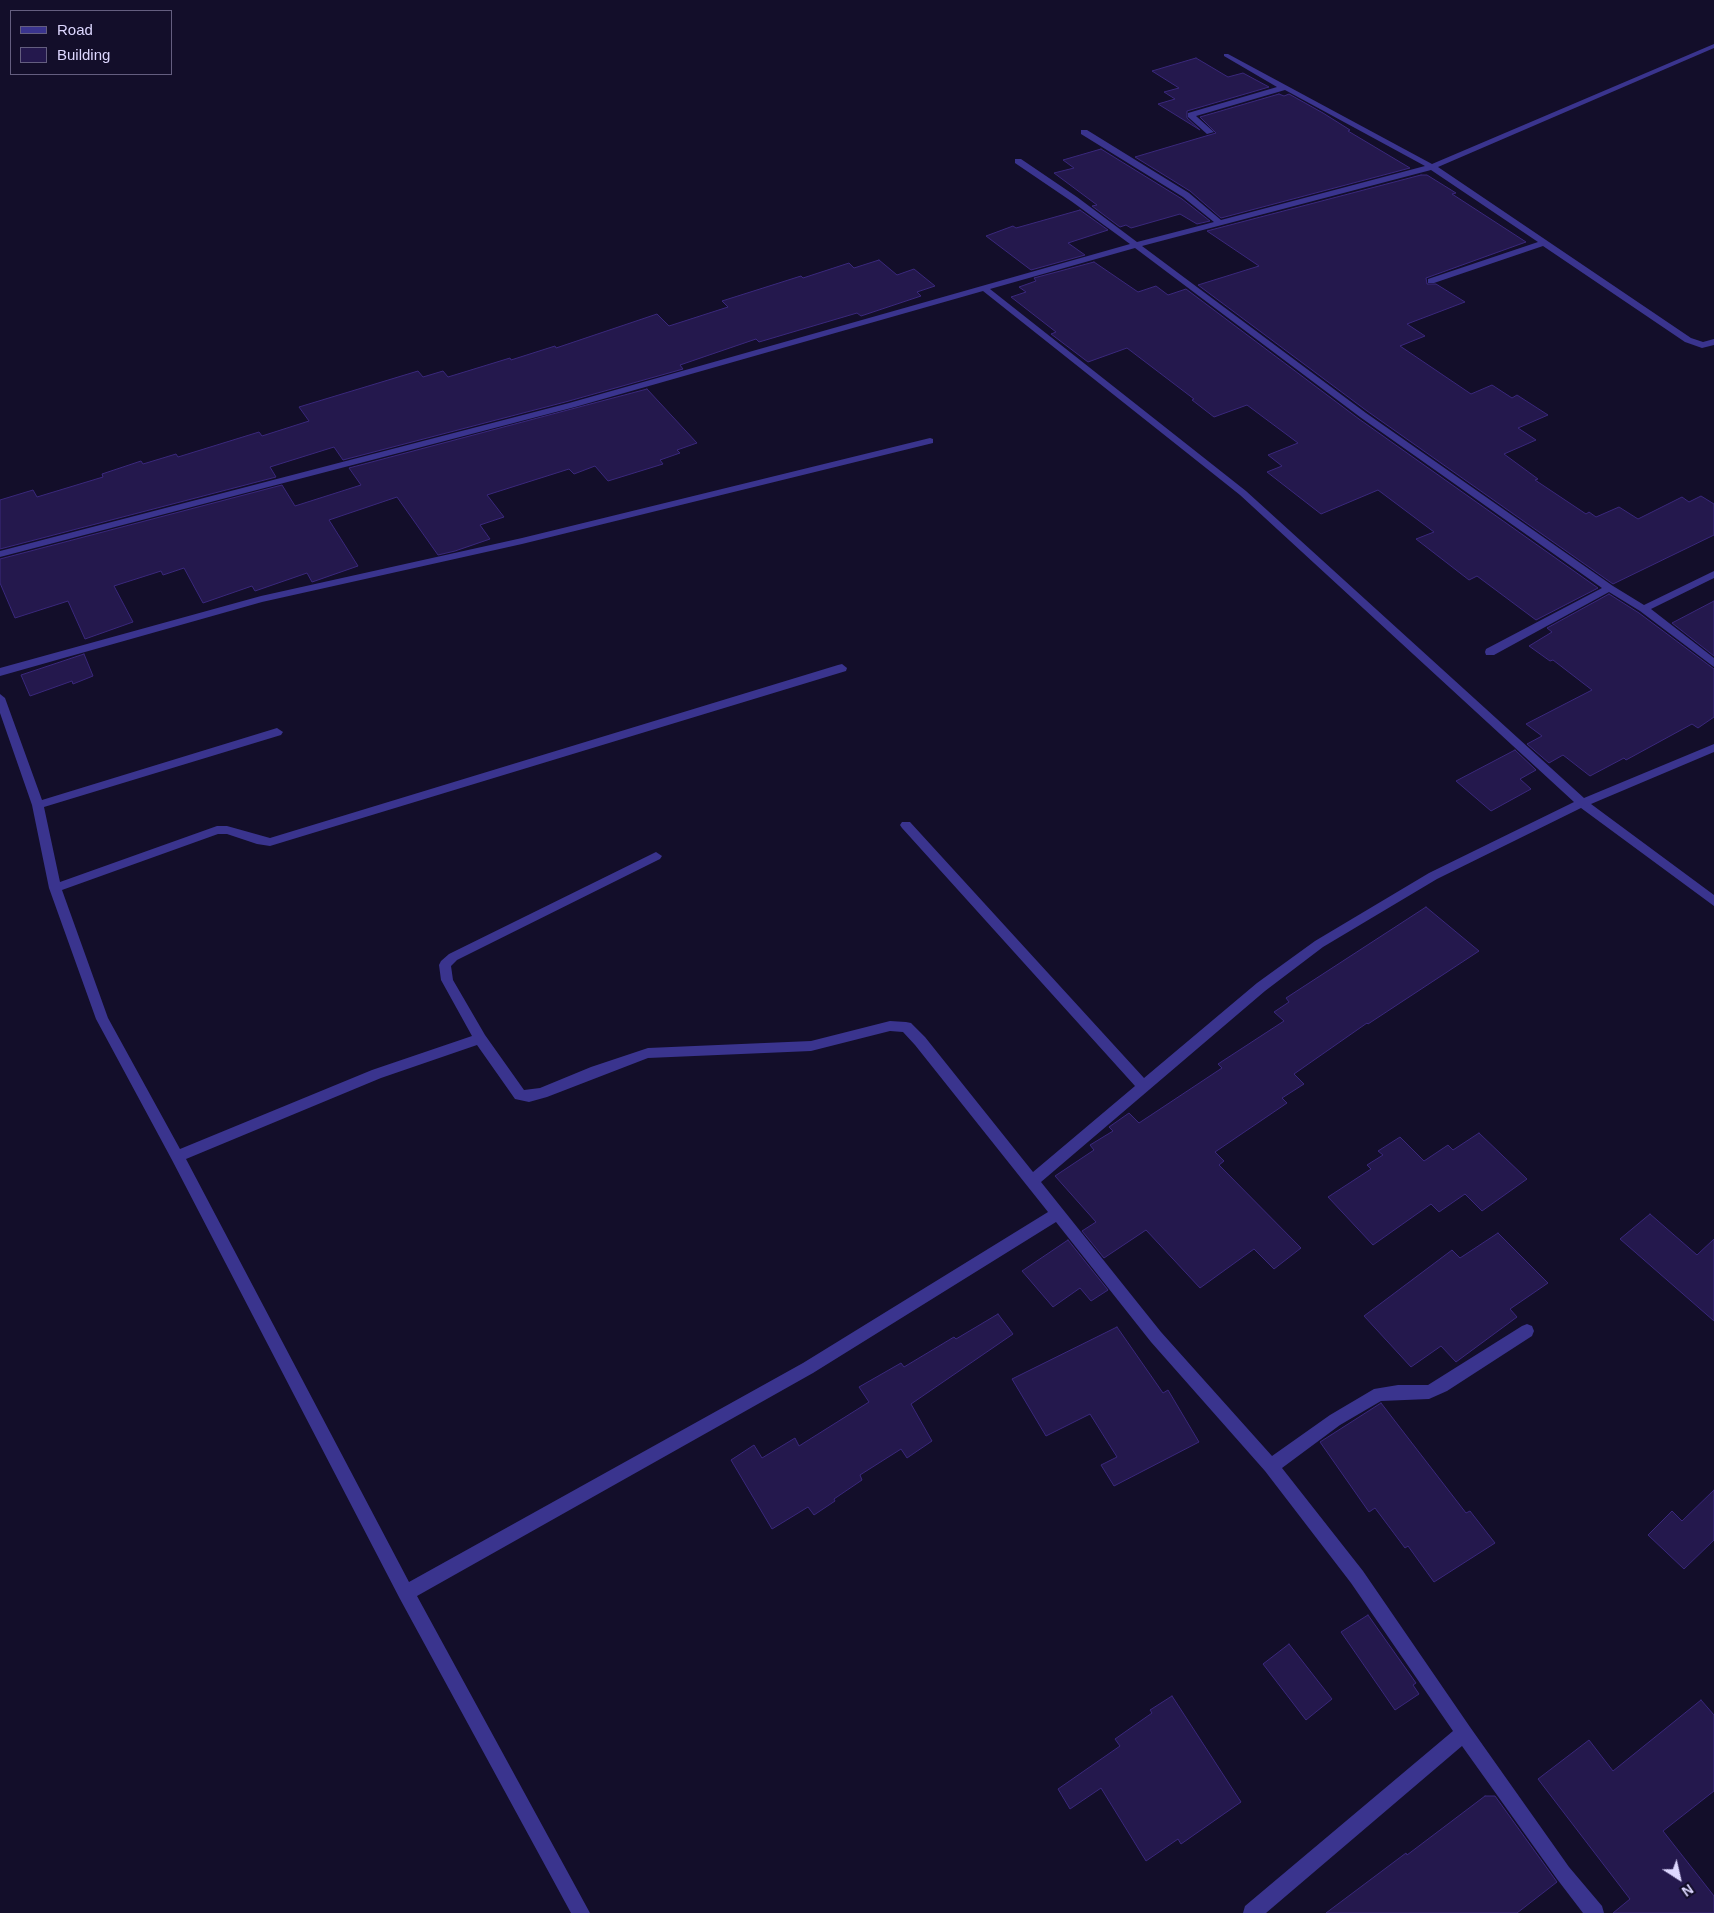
<!DOCTYPE html>
<style>
body{margin:0}
#map{position:relative;width:1714px;height:1913px;overflow:hidden;background:#130e2a;font-family:Arial,sans-serif}
canvas{display:block}
.legend{position:absolute;left:10px;top:10px;width:162px;height:65px;box-sizing:border-box;background:#130e2a;border:1px solid #645e7f;margin:0;padding:6px 9px;list-style:none;font-size:15px;color:#ddd7ff}
.legend li{display:flex;align-items:center;gap:10px;height:25px}
.legend b{width:25px;border:1px solid #645e7f}
.north{position:absolute;left:1654px;top:1853px;width:50px;height:50px;-webkit-text-stroke:4px #130e2a;paint-order:stroke;rotate:145deg;font-size:14px;font-weight:700;line-height:20px;text-align:center;color:#ddd7ff}
.north::after{content:'';display:block;margin:auto;width:18px;height:22px;background:#ddd7ff;clip-path:polygon(50% 0,100% 100%,50% 72%,0 100%)}
</style>
<div id="map">
<canvas width="1714" height="1913"></canvas>
<ul class="legend">
<li><b style="height:6px;background:#3a348e"></b>Road</li>
<li><b style="height:14px;background:#24184d"></b>Building</li>
</ul>
<div class="north">N</div>
</div>
<script>
const ctx = document.querySelector('canvas').getContext('2d');
ctx.lineJoin = 'round';
function paint(path, color) { ctx.fillStyle = color; ctx.fill(path, 'evenodd'); }
const toPath = rows => new Path2D(rows.map(r => 'M' + r).join(''));
function stroke(path, color, width, dash) { ctx.strokeStyle = color; ctx.lineWidth = width; ctx.lineCap = dash ? 'butt' : 'round'; ctx.setLineDash(dash || []); ctx.stroke(path); }
const building = toPath([
 [1196,58,1228,77,1243,73,1269,87,1187,111,1187,118,1200,130,1158,104,1175,99,1164,92,1179,88,1152,71,1196,58],
 [1279,94,1284,96,1289,94,1323,113,1350,130,1348,131,1410,168,1221,218,1190,191,1135,157,1216,133,1200,117,1279,94],
 [1101,149,1182,199,1210,221,1197,224,1180,214,1131,228,1126,225,1120,227,1092,206,1097,205,1054,173,1074,168,1063,160,1101,149],
 [1421,175,1427,175,1456,193,1452,194,1526,242,1426,278,1427,284,1436,284,1465,302,1407,324,1425,336,1400,346,1471,394,1492,385,1512,398,1517,395,1548,415,1518,428,1536,440,1504,454,1538,479,1535,480,1586,514,1589,512,1596,517,1619,507,1638,519,1682,497,1689,502,1701,496,1714,504,1714,535,1613,584,1367,411,1198,285,1259,266,1207,231,1421,175],
 [1080,210,1108,230,1068,243,1085,255,1031,270,986,236,1013,226,1016,228,1080,210],
 [879,260,897,275,914,269,935,286,917,292,921,296,861,316,857,313,759,342,756,339,680,365,683,369,569,401,343,460,334,447,270,467,276,477,0,549,0,500,33,490,37,497,103,477,102,474,141,461,143,464,176,454,178,457,259,432,262,436,309,421,299,407,418,371,423,377,443,371,448,377,510,358,511,360,555,346,556,348,657,314,669,326,728,307,722,301,801,276,803,278,849,263,854,268,879,260],
 [1094,262,1138,292,1156,286,1168,295,1186,289,1359,419,1598,588,1536,620,1477,576,1469,580,1416,539,1434,532,1378,490,1321,514,1267,472,1282,466,1268,455,1298,443,1247,405,1214,417,1192,400,1194,399,1127,348,1088,362,1051,334,1056,332,1011,297,1026,292,1019,287,1036,281,1034,278,1094,262],
 [647,389,697,443,677,450,680,453,660,460,663,464,608,481,595,466,574,474,569,469,487,495,504,517,480,525,490,539,455,551,438,555,397,497,329,520,358,566,312,582,307,573,255,591,252,586,203,603,184,568,163,575,161,571,114,586,133,622,85,639,68,601,15,618,0,583,0,559,282,485,295,506,361,485,349,468,647,389],
 [1609,594,1639,613,1714,669,1714,717,1698,728,1692,724,1626,760,1624,758,1590,776,1563,755,1549,763,1527,744,1542,736,1526,724,1592,690,1553,660,1550,661,1529,646,1552,632,1547,628,1609,594],
 [1714,601,1714,656,1672,623,1714,601],
 [84,654,93,676,73,684,72,681,30,696,21,675,84,654],
 [1515,750,1536,770,1520,779,1531,789,1491,811,1456,781,1515,750],
 [1426,907,1479,951,1368,1024,1367,1023,1294,1074,1304,1084,1282,1098,1287,1103,1215,1152,1224,1161,1219,1165,1301,1248,1274,1269,1254,1249,1200,1288,1146,1230,1104,1258,1082,1231,1096,1222,1055,1176,1094,1150,1090,1145,1113,1131,1109,1127,1129,1113,1139,1123,1222,1068,1218,1064,1284,1021,1274,1012,1289,1002,1286,998,1426,907],
 [1479,1133,1527,1179,1482,1211,1465,1194,1439,1212,1431,1204,1373,1245,1328,1197,1371,1169,1367,1165,1383,1155,1378,1151,1400,1137,1424,1161,1448,1145,1453,1150,1479,1133],
 [1650,1214,1697,1255,1714,1239,1714,1321,1620,1239,1650,1214],
 [1498,1233,1548,1283,1510,1309,1517,1317,1456,1362,1441,1346,1411,1367,1364,1316,1452,1250,1460,1258,1498,1233],
 [1068,1240,1108,1290,1091,1301,1080,1288,1053,1307,1022,1271,1068,1240],
 [998,1314,1013,1334,911,1404,932,1441,907,1458,901,1449,860,1475,862,1480,834,1499,835,1501,814,1515,808,1507,772,1529,731,1460,754,1445,762,1458,795,1438,799,1446,869,1402,859,1387,901,1363,904,1367,954,1337,956,1339,998,1314],
 [1117,1327,1163,1393,1168,1390,1199,1442,1114,1486,1101,1465,1117,1457,1090,1414,1046,1436,1012,1379,1117,1327],
 [1381,1403,1466,1513,1470,1511,1495,1543,1434,1582,1408,1546,1405,1548,1375,1508,1369,1512,1320,1442,1381,1403],
 [1714,1490,1714,1540,1684,1569,1648,1535,1672,1511,1682,1521,1714,1490],
 [1368,1615,1416,1683,1413,1685,1419,1694,1395,1710,1341,1632,1368,1615],
 [1289,1644,1332,1699,1306,1720,1263,1664,1289,1644],
 [1172,1696,1241,1802,1181,1844,1178,1839,1146,1861,1101,1788,1070,1809,1058,1789,1120,1746,1115,1739,1152,1713,1150,1710,1172,1696],
 [1701,1700,1714,1715,1714,1791,1663,1831,1714,1896,1714,1913,1613,1913,1630,1899,1538,1779,1589,1740,1613,1771,1701,1700],
 [1485,1796,1495,1796,1557,1882,1517,1913,1326,1913,1406,1853,1407,1855,1485,1796]
]);
const street = toPath([
 [1714,44,1714,48,1438,167,1691,338,1703,342,1714,339,1714,345,1702,348,1685,342,1543,246,1434,283,1428,283,1428,279,1538,242,1431,170,1142,246,1366,413,1613,586,1644,605,1714,571,1714,578,1651,609,1714,658,1714,667,1640,611,1609,592,1494,655,1486,655,1485,652,1486,649,1602,588,1360,417,1135,248,990,289,1246,491,1584,798,1714,744,1714,752,1591,804,1714,895,1714,906,1581,808,1437,879,1323,947,1265,991,1041,1182,1161,1332,1272,1456,1330,1415,1374,1389,1398,1385,1428,1385,1522,1326,1527,1324,1532,1326,1534,1331,1532,1336,1447,1391,1429,1399,1381,1401,1340,1425,1282,1468,1363,1571,1470,1727,1569,1867,1602,1906,1604,1913,1583,1913,1557,1879,1462,1746,1266,1913,1243,1913,1245,1906,1453,1731,1351,1583,1265,1471,1151,1342,1056,1222,813,1373,417,1596,590,1913,571,1913,400,1599,172,1160,96,1019,49,888,32,805,0,713,0,694,5,698,42,800,277,728,283,732,281,735,44,807,60,882,217,826,227,826,270,838,838,665,842,664,847,668,846,671,270,846,257,844,227,834,218,834,62,890,108,1018,180,1149,372,1070,472,1036,441,980,439,965,441,961,449,954,656,852,662,856,660,859,457,960,451,966,453,980,485,1035,524,1090,540,1088,591,1067,648,1048,811,1041,890,1021,906,1022,911,1023,925,1037,1033,1172,1135,1086,902,828,900,825,902,822,910,822,1144,1078,1257,983,1315,941,1429,873,1574,802,1240,495,983,291,575,407,0,557,0,551,569,403,1130,244,1071,201,1015,163,1015,159,1021,159,1077,197,1137,242,1214,222,1183,197,1081,134,1081,130,1087,130,1189,193,1221,220,1425,166,1285,90,1196,116,1214,132,1207,134,1188,117,1188,113,1277,87,1224,56,1224,54,1228,54,1432,164,1714,44],
 [890,1031,903,1032,915,1045,1048,1212,803,1363,409,1582,186,1159,381,1078,477,1045,515,1099,529,1102,547,1097,648,1058,811,1051,890,1031],
 [930,438,933,439,933,443,522,544,262,602,0,676,0,668,261,596,522,538,930,438]
]);
paint(building, '#24184d');
stroke(building, '#3a287c', 1);
paint(street, '#3a348e');
</script>
